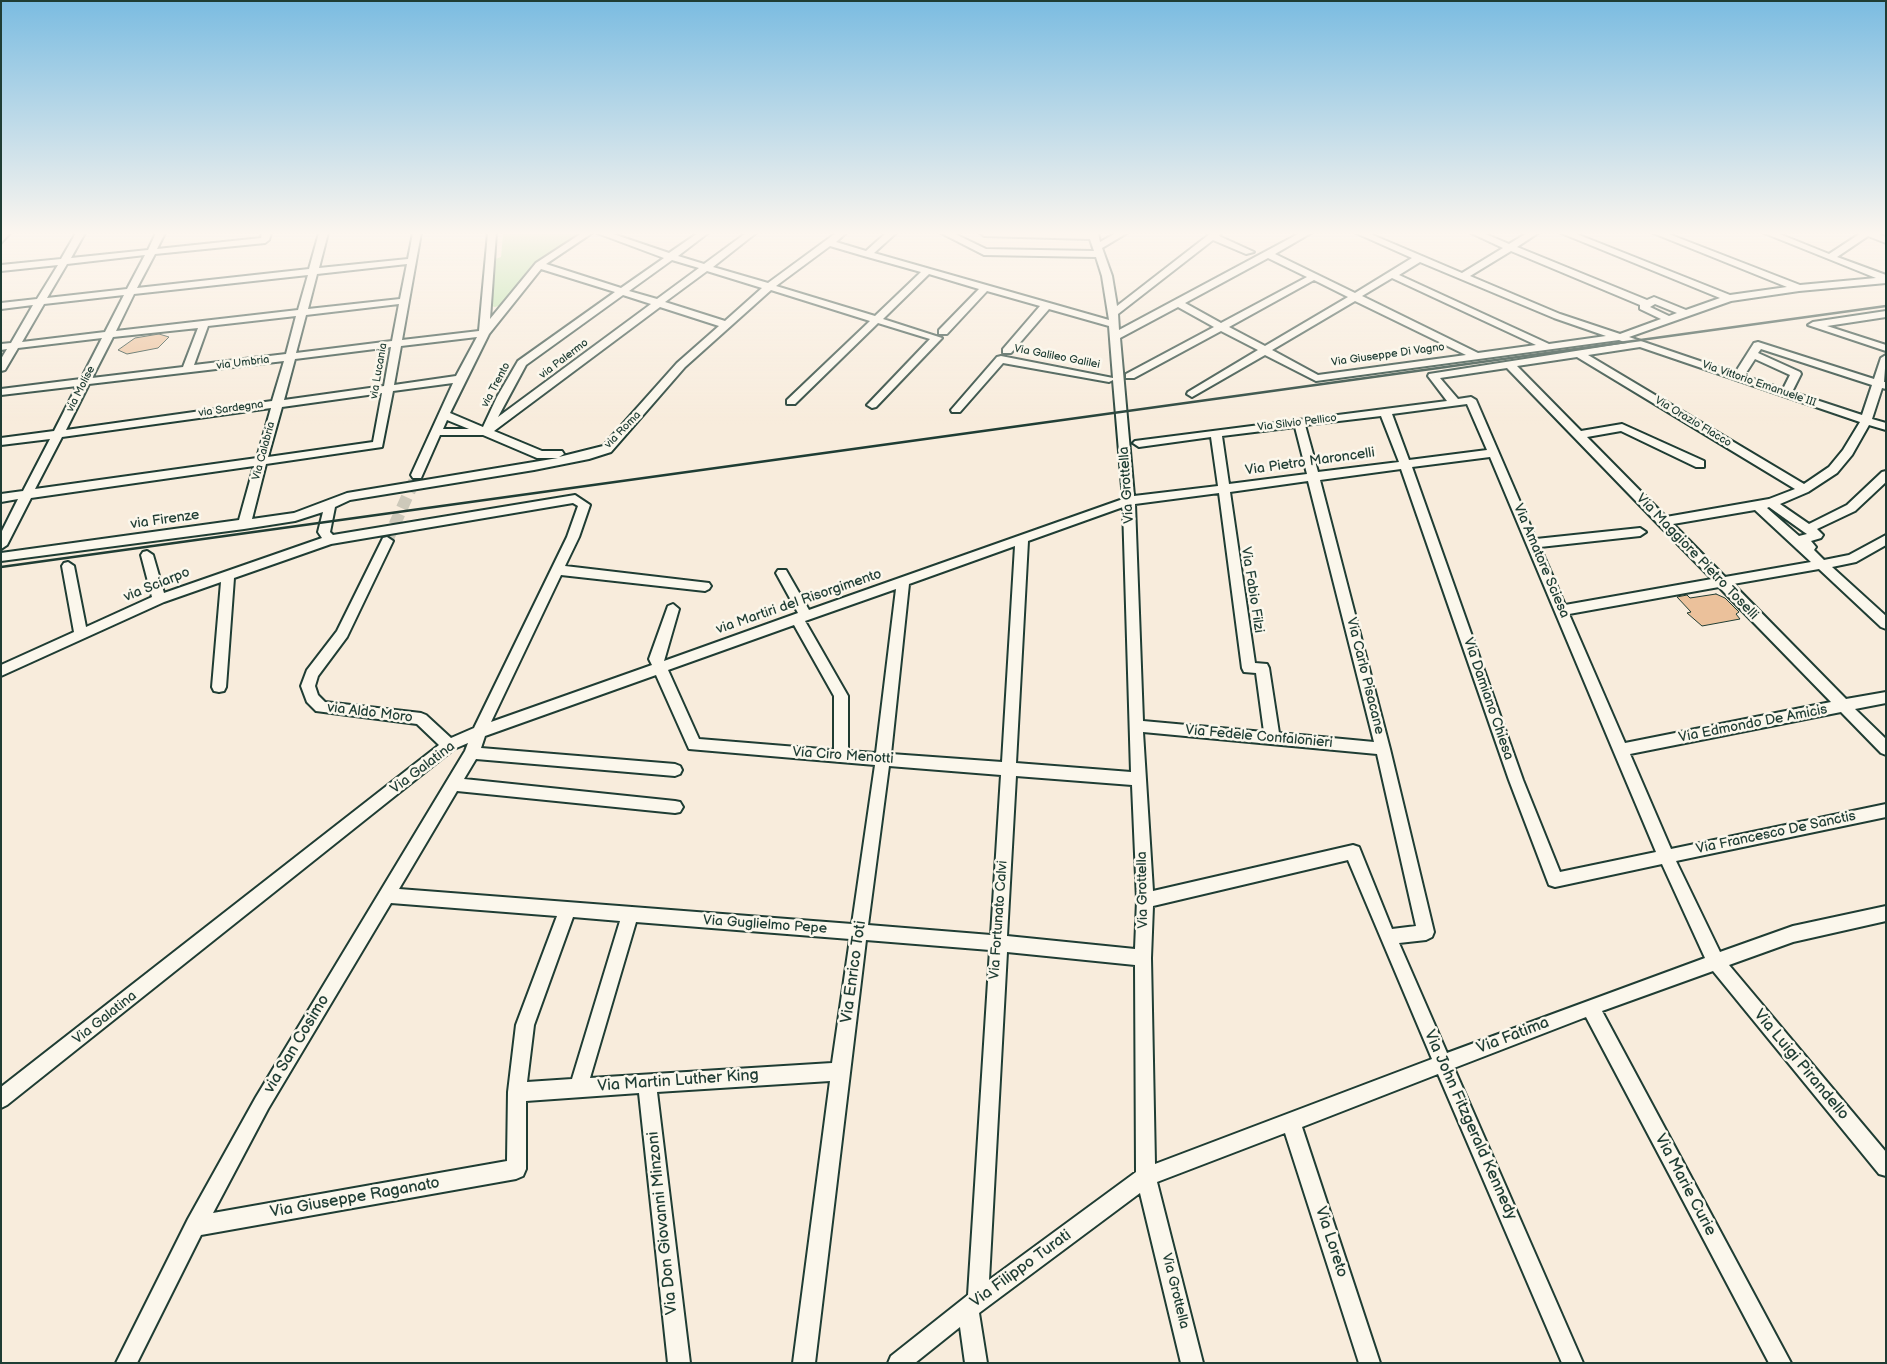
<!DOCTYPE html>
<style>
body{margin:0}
#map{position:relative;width:1887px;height:1364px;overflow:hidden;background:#f8ecdc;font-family:"Balsamiq Sans",sans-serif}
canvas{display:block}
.frame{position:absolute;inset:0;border:2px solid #1f3d34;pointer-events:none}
</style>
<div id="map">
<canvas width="1887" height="1364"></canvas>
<div class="frame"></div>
</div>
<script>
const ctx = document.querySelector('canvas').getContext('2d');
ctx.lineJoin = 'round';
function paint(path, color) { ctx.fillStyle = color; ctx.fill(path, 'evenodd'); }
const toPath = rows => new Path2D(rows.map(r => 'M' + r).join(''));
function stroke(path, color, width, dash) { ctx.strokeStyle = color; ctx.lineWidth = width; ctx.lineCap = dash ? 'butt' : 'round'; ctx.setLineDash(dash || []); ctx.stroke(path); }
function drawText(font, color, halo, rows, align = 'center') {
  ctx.font = font + ' "Balsamiq Sans",sans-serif'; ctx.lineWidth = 5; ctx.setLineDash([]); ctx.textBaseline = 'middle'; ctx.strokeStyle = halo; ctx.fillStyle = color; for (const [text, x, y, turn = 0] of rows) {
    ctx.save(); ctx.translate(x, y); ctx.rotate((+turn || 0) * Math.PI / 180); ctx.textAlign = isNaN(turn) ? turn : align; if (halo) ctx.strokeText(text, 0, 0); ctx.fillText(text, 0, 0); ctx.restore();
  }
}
const green = toPath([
 [503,233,580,233,531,266,501,305,495,307,491,306,492,260,501,257]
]);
const building = toPath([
 [159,334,169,337,158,348,127,354,118,350,135,338,159,334],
 [1716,594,1725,598,1739,612,1736,614,1740,619,1702,626,1687,613,1691,612,1677,597,1687,595,1690,598,1716,594]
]);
const minorTunnel = toPath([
 [387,541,417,475]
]);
const minor = toPath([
 [1,233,10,233,1,243,1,233],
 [76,233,85,233,71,258,148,250,156,233,165,233,157,249,261,238,262,233,271,233,269,240,265,243,155,254,137,288,309,269,319,233,328,233,319,268,408,259,413,233,421,233,402,340,479,331,488,233,496,233,490,319,536,263,582,233,592,233,546,264,621,288,664,258,597,233,610,233,669,253,698,233,708,233,678,256,704,264,746,233,756,233,713,267,768,283,836,233,846,233,836,242,866,251,886,233,896,233,874,253,1109,320,1102,276,1096,257,984,255,941,233,953,233,986,249,1094,251,1090,239,984,236,980,233,1098,233,1100,242,1116,233,1127,233,1102,248,1112,276,1117,306,1211,233,1221,233,1219,236,1254,252,1246,254,1213,240,1118,314,1119,330,1300,233,1311,233,1275,254,1355,293,1412,258,1356,233,1368,233,1462,273,1503,248,1471,233,1483,233,1509,244,1527,233,1538,233,1517,247,1647,300,1654,297,1686,310,1720,298,1561,233,1574,233,1730,295,1787,287,1653,233,1666,233,1800,285,1876,278,1764,233,1777,233,1829,254,1861,233,1876,233,1886,237,1886,243,1868,236,1837,257,1886,275,1886,283,1799,291,1731,301,1629,337,1735,373,1754,343,1758,342,1874,379,1881,358,1886,355,1884,382,1886,382,1886,389,1882,388,1872,419,1886,423,1886,430,1869,425,1852,455,1837,473,1808,492,1780,504,1809,524,1847,505,1882,472,1886,471,1886,482,1855,511,1817,529,1823,535,1821,538,1811,541,1816,547,1814,550,1824,560,1849,555,1886,535,1886,545,1856,562,1832,567,1886,616,1886,629,1881,627,1819,569,1733,584,1846,699,1886,692,1886,703,1855,709,1886,739,1886,755,1881,753,1841,712,1630,754,1671,849,1886,804,1886,817,1676,861,1720,952,1793,926,1886,906,1886,921,1793,942,1729,965,1886,1152,1886,1176,1879,1174,1713,971,1602,1011,1791,1363,1769,1363,1586,1017,1454,1068,1583,1363,1562,1363,1438,1074,1302,1127,1380,1363,1359,1363,1285,1133,1157,1182,1203,1363,1181,1363,1140,1193,979,1313,987,1363,965,1363,960,1327,915,1363,888,1363,891,1356,968,1295,990,950,866,940,815,1363,793,1363,830,1081,657,1092,690,1363,668,1363,639,1093,526,1101,526,1169,523,1176,516,1179,201,1235,137,1363,116,1363,188,1219,256,1097,465,751,468,743,454,749,7,1105,1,1108,1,1087,439,745,417,724,316,711,307,702,301,686,307,670,337,631,383,538,387,537,393,541,347,637,318,676,315,686,318,695,325,702,421,713,426,715,451,738,474,728,567,537,578,506,573,503,331,544,234,578,226,687,224,691,219,692,214,691,212,687,221,582,164,602,1,676,1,665,74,632,62,566,64,563,68,562,74,566,86,627,152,597,141,555,143,552,147,551,153,555,164,593,322,538,318,532,323,512,295,521,244,529,1,561,1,553,239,520,254,466,31,498,7,545,1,549,1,533,18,499,1,502,1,494,23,491,50,439,1,445,1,438,54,431,77,386,1,395,1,389,81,379,102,338,18,348,5,370,1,371,1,359,7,349,1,350,1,344,11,343,33,305,1,309,1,303,37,299,58,265,1,271,1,265,61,259,76,233],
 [830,246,864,256,921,272,875,316,776,286,830,246],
 [1511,251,1640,305,1640,309,1661,319,1620,334,1560,314,1470,276,1511,251],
 [145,255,127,289,47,298,67,264,145,255],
 [1268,258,1307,277,1221,323,1185,303,1268,258],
 [672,260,699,268,657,299,629,291,672,260],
 [1420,262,1554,318,1606,336,1549,344,1399,275,1420,262],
 [407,264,400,299,308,309,317,274,407,264],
 [541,269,615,292,518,361,497,397,483,427,450,413,489,334,541,269],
 [707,271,762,288,725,321,665,302,707,271],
 [929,274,979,289,939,330,939,334,947,334,987,291,1040,306,1003,349,1003,353,1011,353,1049,309,1109,326,1113,378,1001,356,997,357,951,410,952,412,960,412,1003,363,1109,382,1113,380,1123,499,809,610,786,570,778,570,776,573,798,613,664,661,679,609,673,604,668,606,649,659,652,665,491,722,561,575,705,591,709,589,711,586,709,583,565,566,579,537,590,505,575,495,333,535,330,532,335,507,350,500,534,470,589,459,611,452,685,367,771,290,870,321,787,400,787,404,795,404,878,323,930,339,867,405,872,408,876,407,942,338,883,319,929,274],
 [308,275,298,310,116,331,134,294,308,275],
 [1392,278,1536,345,1478,353,1362,296,1392,278],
 [1314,280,1348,297,1265,346,1229,327,1314,280],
 [124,295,105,332,22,342,44,304,124,295],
 [623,295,651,304,498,417,526,365,623,295],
 [1355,301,1466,355,1318,375,1272,350,1355,301],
 [399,304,392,341,296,353,306,315,399,304],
 [1655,304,1677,313,1669,316,1650,307,1655,304],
 [660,307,719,326,677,363,603,446,559,457,564,454,562,451,542,451,494,431,660,307],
 [1178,307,1214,327,1126,374,1126,378,1134,378,1221,331,1258,350,1188,392,1187,394,1192,397,1265,355,1316,381,1619,340,1627,343,1429,374,1428,376,1447,401,1135,441,1133,443,1139,447,1211,437,1218,486,1134,496,1120,338,1178,307],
 [296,316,286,354,194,365,208,326,296,316],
 [198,328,183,367,92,378,113,337,198,328],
 [477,337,456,376,394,385,401,346,477,337],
 [391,347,384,386,284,400,295,359,391,347],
 [1640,347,1860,422,1843,450,1829,467,1804,484,1588,355,1640,347],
 [1761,349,1872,385,1862,415,1792,392,1801,374,1800,372,1758,353,1761,349],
 [1577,357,1795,489,1769,499,1666,517,1587,437,1621,431,1696,467,1704,467,1704,461,1622,424,1581,431,1517,366,1577,357],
 [1755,359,1790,375,1783,389,1744,376,1755,359],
 [284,361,272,401,66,430,89,384,284,361],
 [1507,368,1659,525,1712,579,1565,605,1540,547,1640,536,1646,532,1640,528,1536,539,1476,400,1471,397,1458,399,1440,378,1507,368],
 [453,383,411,475,413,478,421,478,440,435,483,435,537,458,558,458,347,493,294,513,252,519,266,464,382,447,393,391,453,383],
 [382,393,373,442,268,457,282,407,382,393],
 [1467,404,1487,450,1409,460,1392,414,1467,404],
 [271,408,257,458,35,489,62,437,271,408],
 [1381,416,1399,462,1318,472,1305,425,1381,416],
 [447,420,469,429,443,429,447,420],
 [1295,427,1307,474,1229,484,1222,436,1295,427],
 [1490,457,1613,750,1656,852,1560,872,1523,780,1412,467,1490,457],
 [1401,469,1509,780,1549,885,1555,887,1662,864,1705,958,1447,1053,1399,943,1426,940,1432,937,1434,932,1390,749,1320,480,1401,469],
 [1308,481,1374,742,1279,733,1269,668,1267,664,1255,663,1230,492,1308,481],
 [1219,493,1242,668,1244,672,1256,673,1264,732,1143,721,1135,504,1219,493],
 [1123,507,1131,772,1016,763,1028,541,1123,507],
 [1769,507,1804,532,1807,534,1799,536,1767,508,1769,507],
 [1755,510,1811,562,1725,577,1673,524,1755,510],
 [1015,546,1002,762,891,754,909,584,1015,546],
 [1719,587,1831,702,1625,743,1569,614,1719,587],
 [896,589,876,753,848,751,848,696,805,621,896,589],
 [794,625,834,696,834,750,699,739,668,670,794,625],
 [656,675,689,749,875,765,852,924,399,889,457,791,675,813,680,812,683,807,680,802,675,801,464,779,476,759,675,776,680,774,682,770,680,766,675,764,481,748,485,736,656,675],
 [1143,732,1377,754,1416,926,1392,929,1359,847,1353,845,1153,891,1143,732],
 [889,766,1001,775,991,935,868,925,889,766],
 [1016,776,1132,785,1137,900,1135,949,1007,936,1016,776],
 [1348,860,1432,1059,1155,1164,1151,958,1153,906,1348,860],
 [391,903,557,916,516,1025,508,1092,507,1161,213,1213,268,1109,391,903],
 [573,917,620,921,572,1079,527,1082,534,1025,573,917],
 [636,922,850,939,832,1063,590,1078,636,922],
 [1007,952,1135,965,1136,1172,989,1280,1007,952],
 [1886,311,1886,317,1827,326,1886,345,1886,351,1808,325,1813,322,1886,311]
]);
const rail = toPath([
 [1,567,1886,306]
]);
const farStreetnames = [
 ["Via Giuseppe Di Vagno",1388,355,-8],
 ["Via Galileo Galilei",1057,357,11],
 ["via Palermo",564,359,-37],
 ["via Umbria",243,363,-7],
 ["via Lucania",379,371,-80],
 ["Via Vittorio Emanuele III",1759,384,19],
 ["via Trento",496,385,-62],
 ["via Molise",81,389,-63],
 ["via Sardegna",231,409,-8],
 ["Via Orazio Flacco",1693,422,31],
 ["Via Silvio Pellico",1297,423,-7],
 ["via Roma",623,430,-46],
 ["Via Calabria",264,451,-75]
];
const streetNames = [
 ["Via Pietro Maroncelli",1310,462,-8],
 ["Via Grottella",1127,485,-94],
 ["via Firenze",165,520,-8],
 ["Via Maggiore Pietro Toselli",1697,557,46],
 ["Via Amatore Sciesa",1541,561,67],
 ["via Sciarpo",157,585,-22],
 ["Via Fabio Filzi",1252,590,81],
 ["via Martiri del Risorgimento",799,602,-19],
 ["Via Carlo Pisacane",1365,676,76],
 ["Via Damiano Chiesa",1488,699,71],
 ["via Aldo Moro",370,713,7],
 ["Via Edmondo De Amicis",1753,724,-11],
 ["Via Fedele Confalonieri",1259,737,5],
 ["Via Ciro Menotti",843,756,4],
 ["Via Galatina",423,768,-37],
 ["Via Francesco De Sanctis",1776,833,-12],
 ["Via Grottella",1143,890,-91],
 ["Via Fortunato Calvi",999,920,-86],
 ["Via Guglielmo Pepe",765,925,4],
 ["Via Galatina",105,1018,-38],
 ["Via Grottella",1175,1291,76]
];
const nearStreetnames = [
 ["Via Enrico Toti",854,972,-82],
 ["Via Fatima",1513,1036,-21],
 ["via San Cosimo",297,1044,-59],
 ["Via Luigi Pirandello",1801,1065,50],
 ["Via Martin Luther King",678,1081,-4],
 ["Via John Fitzgerald Kennedy",1470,1125,66],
 ["Via Marie Curie",1685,1185,62],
 ["Via Giuseppe Raganato",355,1198,-10],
 ["Via Don Giovanni Minzoni",663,1223,-96],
 ["Via Loreto",1331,1242,72],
 ["Via Filippo Turati",1021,1269,-36]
];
paint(green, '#b2e2a3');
paint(building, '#ebc19b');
stroke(building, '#1f3d34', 1);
stroke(minorTunnel, '#cdc9ba', 12, [12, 6]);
stroke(minor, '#1f3d34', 4);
paint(minor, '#fbf7ec');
stroke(rail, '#1f3d34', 2.5);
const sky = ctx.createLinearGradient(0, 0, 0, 424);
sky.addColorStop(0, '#7bbce1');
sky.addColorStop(0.55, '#fcf6ef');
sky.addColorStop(1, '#fcf6ef00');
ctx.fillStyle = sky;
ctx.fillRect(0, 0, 1887, 424);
drawText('11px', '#1f3d34', '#fbf7ec', farStreetnames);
drawText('14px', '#1f3d34', '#fbf7ec', streetNames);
drawText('16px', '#1f3d34', '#fbf7ec', nearStreetnames);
</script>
